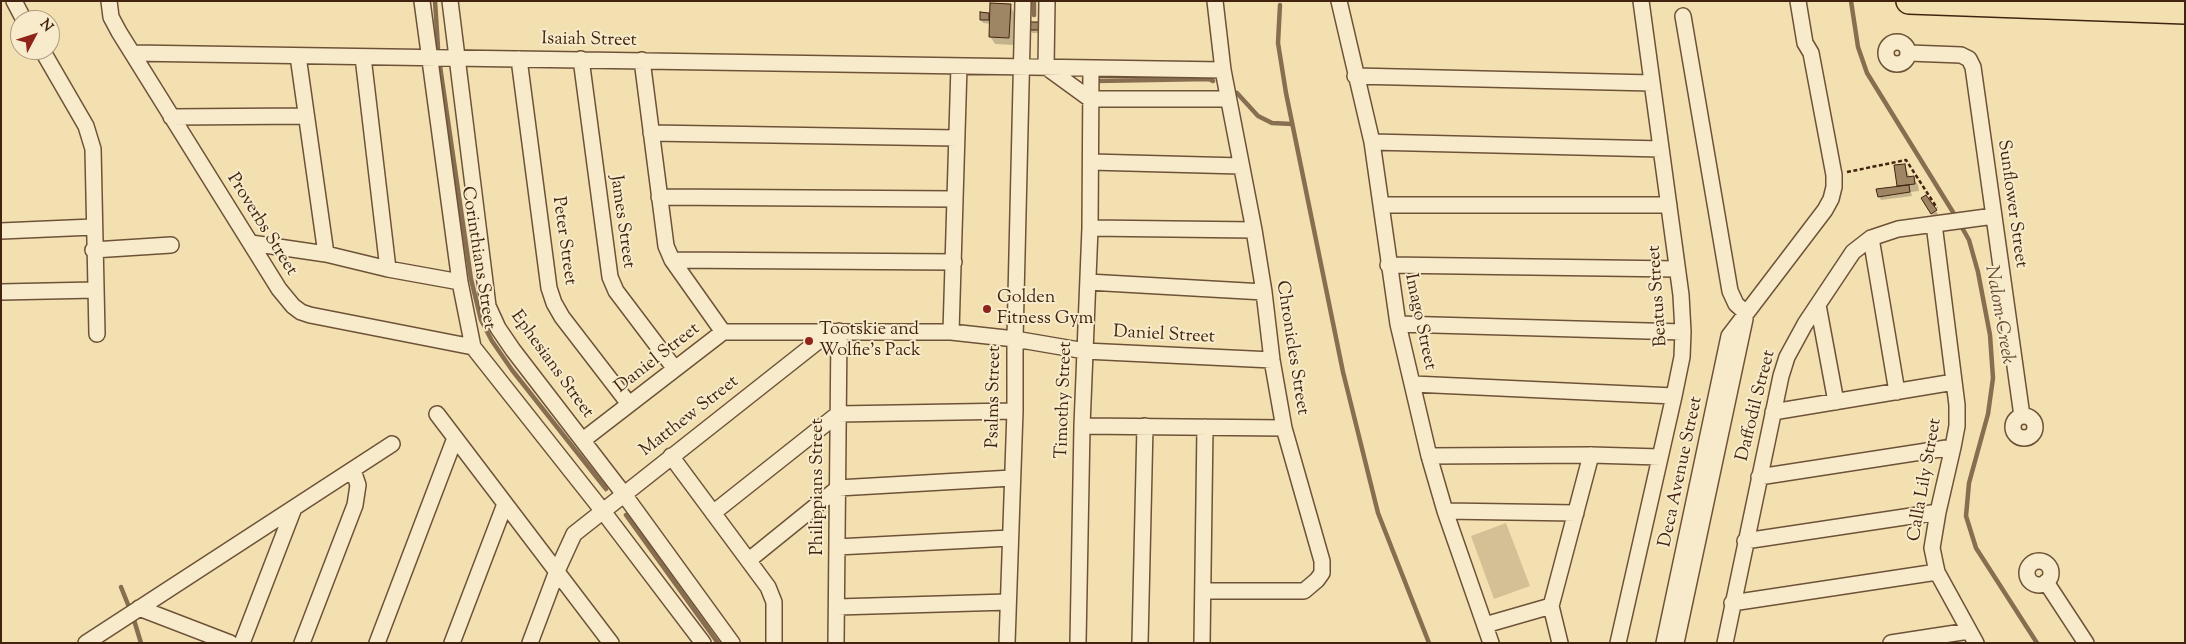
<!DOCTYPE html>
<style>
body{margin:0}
#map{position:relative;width:2186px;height:644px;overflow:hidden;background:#f3e0b1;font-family:"Sorts Mill Goudy",serif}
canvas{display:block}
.frame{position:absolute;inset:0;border:2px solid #412310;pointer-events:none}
.north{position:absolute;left:10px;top:10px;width:50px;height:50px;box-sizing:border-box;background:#f7ebcc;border:1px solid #ae9b81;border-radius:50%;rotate:50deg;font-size:14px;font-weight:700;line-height:20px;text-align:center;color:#412310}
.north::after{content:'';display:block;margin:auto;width:18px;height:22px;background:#8f2418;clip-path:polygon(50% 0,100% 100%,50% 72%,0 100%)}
</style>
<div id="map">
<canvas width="2186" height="644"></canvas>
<div class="frame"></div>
<div class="north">N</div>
</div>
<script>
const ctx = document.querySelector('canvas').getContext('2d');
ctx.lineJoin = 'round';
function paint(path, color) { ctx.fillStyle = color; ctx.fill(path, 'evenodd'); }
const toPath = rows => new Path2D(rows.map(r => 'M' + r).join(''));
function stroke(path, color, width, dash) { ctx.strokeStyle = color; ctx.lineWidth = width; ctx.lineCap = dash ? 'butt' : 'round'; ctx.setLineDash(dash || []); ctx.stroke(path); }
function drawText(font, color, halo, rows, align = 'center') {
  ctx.font = font + ' "Sorts Mill Goudy",serif'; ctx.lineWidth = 4; ctx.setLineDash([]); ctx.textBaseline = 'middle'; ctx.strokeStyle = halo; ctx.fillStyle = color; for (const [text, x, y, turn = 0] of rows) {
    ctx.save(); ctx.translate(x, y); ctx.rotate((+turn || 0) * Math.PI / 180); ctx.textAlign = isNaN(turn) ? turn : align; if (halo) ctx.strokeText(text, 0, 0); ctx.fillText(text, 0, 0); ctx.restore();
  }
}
const green = toPath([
 [1506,523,1530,586,1494,599,1471,536]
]);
const shadow = toPath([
 [1010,5,1014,13,1013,45,995,44,990,36,991,24,983,23,981,20,988,14,991,19],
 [1040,23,1042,33,1032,33,1030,29],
 [1905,165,1910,178,1913,178,1918,185,1919,191,1911,192,1912,196,1881,200,1879,196,1899,187,1895,166],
 [1926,196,1938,214,1934,217,1922,198]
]);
const stream = toPath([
 [435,1,438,48],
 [1034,1,1034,15],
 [1851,1,1858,47,1867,73,1956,217],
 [1280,5,1278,43,1286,93,1343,372,1378,513,1429,643],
 [440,66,471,279,481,320,492,341,512,370,606,489],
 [1095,81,1209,79,1213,81],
 [1237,93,1258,116,1272,123,1292,124],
 [1960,224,1969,240,1978,272,1990,335,1993,378,1988,414,1969,483,1966,516,1976,548,2037,643],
 [626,515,718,643],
 [121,587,129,607],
 [134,620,141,643]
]);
const building = toPath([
 [990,3,1011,4,1009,38,989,37,990,3],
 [980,12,989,13,989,20,980,20,980,12],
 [1029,22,1041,22,1041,30,1028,30,1029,22],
 [1905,164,1907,177,1914,176,1915,184,1897,186,1894,165,1905,164],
 [1909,185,1910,192,1878,197,1876,189,1909,185],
 [1926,195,1937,210,1931,214,1921,198,1926,195]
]);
const path = toPath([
 [1847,172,1906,160,1937,208]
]);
const minor = toPath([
 [14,1,24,20],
 [109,1,111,17,119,32,279,289,293,306,301,312,310,315,473,347],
 [422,1,460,282,473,347,602,510,703,643],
 [450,1,488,306,498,328,513,350,623,493,732,643],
 [1339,1,1372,142,1398,324,1429,456,1445,511,1491,643],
 [1683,16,1730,291,1736,304,1746,313],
 '1886 53a11 11 0 1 1 22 0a11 11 0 1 1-22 0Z',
 [42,50,86,126,93,149,97,334],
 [132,53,1223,70],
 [1909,53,1961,55,1969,59,1973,67,2022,416],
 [298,56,326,254],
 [363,57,388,269],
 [519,59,549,288,554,303,562,317,629,404],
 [581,59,610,277,616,291,675,369],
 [642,60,666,246,672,260,723,332],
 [1046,67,1090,99,1228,99],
 [1046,67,1047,1],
 [1355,76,1652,83],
 [171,117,306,116],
 [651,133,957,138],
 [1372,142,1661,149],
 [1091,162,1241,166],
 [659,197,955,199],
 [1381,205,1669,205],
 [1934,224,1957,405,1957,426,1953,447,1938,512,1932,548,1937,572,1976,643],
 [1090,228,1254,230],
 [1,231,93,227],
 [1871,238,1897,392],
 [251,243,326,254,388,269,460,282],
 [93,250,171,245],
 [672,260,954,262],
 [1388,265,1677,269],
 [1088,282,1264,292],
 [1,292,95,290],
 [1818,305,1836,402],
 [1398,324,1683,332],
 [951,332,959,66],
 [1413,384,1674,396],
 [1773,412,1954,382],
 [437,414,611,643],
 '2013 427a11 11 0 1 1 22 0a11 11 0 1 1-22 0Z',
 [1082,426,1284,428],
 [583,440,723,332,951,332,1015,339,1085,351,1272,360],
 [671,456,768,587,774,602,774,643],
 [1429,456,1591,455,1660,457],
 [1759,477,1953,447],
 [1445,511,1576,513],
 [713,513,838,414,1015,411],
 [1745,541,1938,512],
 [837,547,1010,538],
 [749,560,838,488,1012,478],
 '2027 573a12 12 0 1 1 24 0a12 12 0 1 1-24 0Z',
 [2046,582,2086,643],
 [1203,591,1304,591,1317,580,1322,573,1322,561,1284,428,1272,360,1264,292,1254,230,1223,70,1215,1],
 [1732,603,1937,572],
 [837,607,1008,602],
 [139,608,230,643],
 [1485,625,1551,606],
 [86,643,392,444],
 [242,643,294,508],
 [302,643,355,505,358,485,353,470],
 [377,643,455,438],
 [452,643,505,504],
 [530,643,557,571,574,534,831,331],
 [836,643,839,331],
 [1007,643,1015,411,1015,339,1023,1],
 [1078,643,1082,426,1090,228,1091,68],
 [1140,643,1145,426],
 [1202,643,1205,427],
 [1560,643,1551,606,1591,455],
 [1618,643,1674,396,1682,357,1683,332,1681,295,1641,1],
 [1664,643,1729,336,1825,210,1831,199,1834,187,1834,175,1811,53,1805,43,1798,1],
 [1676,643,1745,319],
 [1725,643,1781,376,1787,357,1805,324,1853,252,1871,238,1898,229,1994,216],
 [1891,643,1969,631]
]);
const primary = toPath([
 [1909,1,2185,11]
]);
const markers = [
 [987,309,5,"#8f2418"],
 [809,341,5,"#8f2418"]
];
const streetNames = [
 ["Isaiah Street",589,41,1],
 ["Sunflower Street",2011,204,82],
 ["James Street",621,222,82],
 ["Proverbs Street",261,225,58],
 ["Peter Street",563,241,82],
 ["Corinthians Street",477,258,81],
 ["Beatus Street",1659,296,-94],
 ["Imago Street",1419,322,78],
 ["Daniel Street",1164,336,3],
 ["Chronicles Street",1291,348,81],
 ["Daniel Street",658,359,-38],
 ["Ephesians Street",551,365,54],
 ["Psalms Street",995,397,-89],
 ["Timothy Street",1065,400,-88],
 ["Daffodil Street",1757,406,-76],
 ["Matthew Street",690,417,-38],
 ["Deca Avenue Street",1682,472,-78],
 ["Calla Lily Street",1926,480,-80],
 ["Philippians Street",819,487,-90]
];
const poiNames = [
 ["Golden",997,299],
 ["Fitness Gym",997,320],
 ["Tootskie and",819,331],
 ["Wolfie's Pack",819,352]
];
const waterNames = [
 ["Nalom Creek",1998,315,80]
];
paint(green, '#d5c096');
paint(shadow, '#0003');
stroke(stream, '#876e50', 4.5);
paint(building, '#9e8564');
stroke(building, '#412310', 1);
stroke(minor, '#6e5238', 18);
stroke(primary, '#412310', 28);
stroke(path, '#412310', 2.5, [4, 2.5]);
stroke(minor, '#f7ebcc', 15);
stroke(primary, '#f3e0b1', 25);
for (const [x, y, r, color] of markers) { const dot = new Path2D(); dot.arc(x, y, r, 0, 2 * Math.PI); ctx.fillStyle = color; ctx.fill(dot); stroke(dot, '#f7ebcc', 2); }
drawText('18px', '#412310', '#f7ebcc', streetNames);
drawText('18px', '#412310', '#f7ebcc', poiNames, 'left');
drawText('italic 19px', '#644830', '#f7ebcc', waterNames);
</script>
